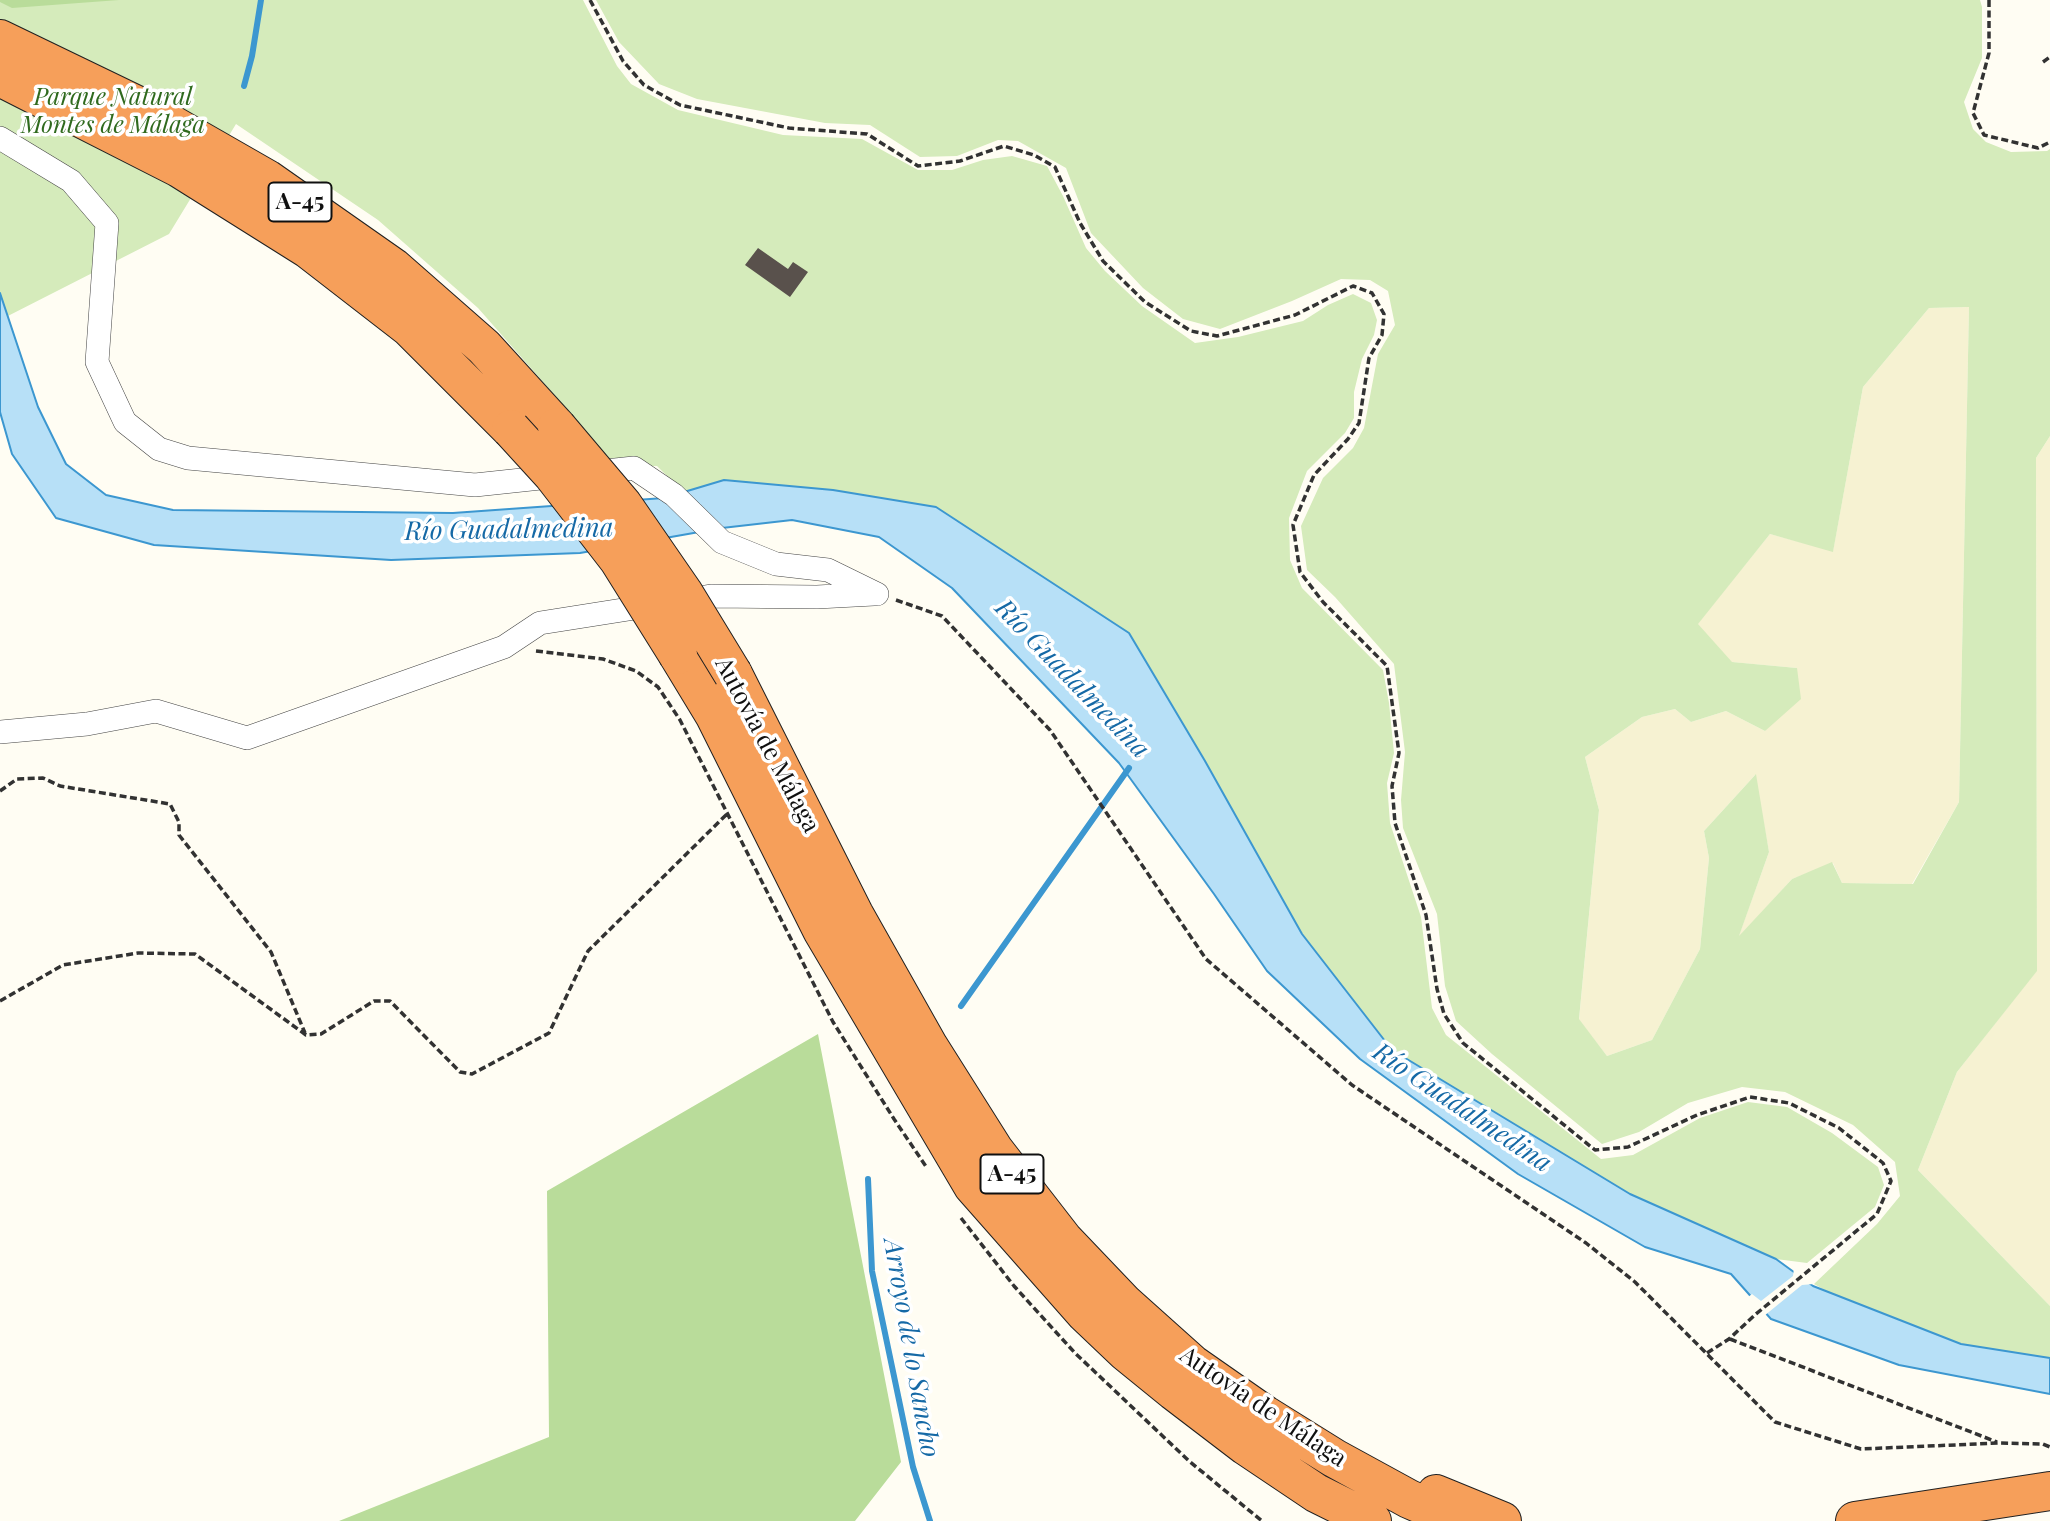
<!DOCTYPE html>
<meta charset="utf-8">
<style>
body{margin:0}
canvas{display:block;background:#fffdf3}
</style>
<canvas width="2050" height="1521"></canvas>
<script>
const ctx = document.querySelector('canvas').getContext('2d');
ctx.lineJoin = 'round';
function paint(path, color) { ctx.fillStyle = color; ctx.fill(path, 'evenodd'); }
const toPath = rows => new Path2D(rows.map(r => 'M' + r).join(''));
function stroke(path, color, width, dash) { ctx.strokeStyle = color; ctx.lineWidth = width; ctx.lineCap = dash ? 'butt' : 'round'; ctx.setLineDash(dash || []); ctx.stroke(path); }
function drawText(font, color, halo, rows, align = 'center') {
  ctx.font = font + ' "Playfair Display",serif'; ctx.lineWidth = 7; ctx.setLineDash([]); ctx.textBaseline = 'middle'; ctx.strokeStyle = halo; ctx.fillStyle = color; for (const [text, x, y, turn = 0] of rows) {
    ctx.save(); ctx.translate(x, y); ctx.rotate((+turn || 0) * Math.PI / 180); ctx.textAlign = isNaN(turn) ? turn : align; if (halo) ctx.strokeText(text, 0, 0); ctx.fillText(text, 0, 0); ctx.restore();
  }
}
const farmland = toPath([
 [1969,307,1959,802,1912,884,1842,883,1833,863,1792,879,1738,938,1769,852,1755,775,1704,831,1709,858,1700,949,1652,1040,1607,1056,1579,1020,1599,810,1585,757,1642,717,1675,709,1691,722,1726,711,1765,731,1797,668,1731,662,1697,624,1770,534,1833,551,1863,387,1929,308],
 [2050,436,2050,1306,1918,1170,1957,1072,2037,970,2036,458]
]);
const green = toPath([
 [0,0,583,0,617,66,631,84,678,110,783,135,862,139,918,170,952,170,983,160,1012,156,1047,166,1063,196,1086,248,1105,271,1142,306,1195,343,1238,337,1303,321,1328,305,1353,294,1371,303,1377,320,1374,335,1362,359,1354,392,1354,418,1345,433,1307,471,1289,518,1290,560,1302,588,1383,670,1389,703,1394,753,1387,783,1390,823,1421,917,1432,1008,1446,1035,1601,1159,1633,1155,1700,1118,1748,1102,1787,1107,1832,1133,1878,1167,1884,1185,1875,1207,1807,1263,1776,1259,1630,1194,1392,1050,1302,934,1205,761,1129,633,936,507,833,490,724,480,684,493,657,466,611,466,576,426,558,399,478,308,378,220,236,124,169,234,0,320],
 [596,0,1980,0,1982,7,1982,58,1964,102,1973,129,1986,142,2011,152,2047,151,2050,149,2050,436,2036,458,2037,971,1957,1072,1918,1170,2050,1306,2050,1358,1961,1344,1830,1293,1814,1284,1877,1224,1900,1196,1895,1162,1853,1125,1785,1092,1742,1087,1688,1103,1639,1132,1602,1144,1492,1054,1456,1021,1445,986,1437,914,1403,828,1401,800,1405,752,1394,664,1335,597,1307,570,1301,526,1323,478,1353,448,1364,428,1378,354,1395,325,1388,291,1370,280,1341,279,1292,301,1220,329,1183,319,1143,288,1091,233,1066,168,1018,141,998,140,957,156,920,157,870,125,825,123,697,99,659,84,619,42],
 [1969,307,1959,802,1913,884,1842,883,1832,862,1792,879,1739,936,1769,852,1756,774,1704,831,1709,858,1700,949,1652,1040,1607,1056,1579,1019,1599,810,1585,757,1642,717,1675,709,1691,722,1726,711,1765,731,1801,699,1797,668,1732,662,1698,624,1770,534,1833,552,1863,387,1929,308]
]);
const forest = toPath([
 [0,0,119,0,12,8,0,2],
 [818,1034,901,1462,855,1521,339,1521,549,1437,547,1191]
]);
const water = toPath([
 [0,293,38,407,66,464,106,495,173,510,453,513,664,498,724,480,833,490,936,507,1129,633,1205,761,1302,934,1392,1050,1630,1194,1776,1259,1813,1286,1961,1344,2050,1358,2050,1394,1899,1365,1771,1319,1731,1274,1645,1247,1518,1174,1360,1059,1267,971,1214,894,1119,763,952,588,879,537,792,520,722,528,580,553,391,560,154,545,56,518,12,454,0,412,0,293]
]);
const pier = toPath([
 [1794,1268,1814,1284,1802,1285,1764,1316,1747,1298,1752,1294,1761,1301,1793,1276]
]);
const stream = toPath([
 [244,86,252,56,261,0],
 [961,1006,1129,768],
 [868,1179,872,1271,913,1467,930,1521]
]);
const building = toPath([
 [758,248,788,269,793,262,808,272,790,297,745,265]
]);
const path = toPath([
 [590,0,623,61,644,85,680,105,789,128,867,134,918,166,960,161,1004,146,1034,155,1055,167,1080,223,1103,261,1145,302,1191,331,1217,336,1295,315,1353,286,1372,293,1384,314,1382,335,1369,358,1359,423,1348,439,1314,475,1293,525,1300,572,1323,602,1387,666,1399,753,1392,786,1395,823,1426,915,1437,989,1444,1014,1463,1043,1595,1150,1628,1147,1697,1115,1750,1097,1789,1103,1839,1128,1883,1163,1891,1181,1877,1214,1756,1314,1729,1339,1707,1353],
 [1989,0,1989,53,1973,113,1984,135,2038,148,2050,142],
 [2043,62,2050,57],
 [896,600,942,616,1050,730,1206,959,1352,1085,1586,1243,1635,1282,1775,1422,1861,1449,1999,1443,2043,1444,2050,1447],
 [536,651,603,659,636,671,658,687,680,720,833,1022,894,1119,927,1168],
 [0,791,17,779,43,778,60,786,170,804,179,822,179,835,271,952,305,1033],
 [0,1001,63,965,138,953,195,954,306,1035,321,1034,374,1001,390,1001,460,1072,472,1074,549,1033,588,951,728,813],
 [961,1218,1014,1286,1075,1353,1189,1461,1262,1521],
 [1730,1339,1997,1442]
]);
const street = toPath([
 [0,138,71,181,107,223,97,362,125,422,159,449,188,458,475,485,634,468,674,495,722,542,776,564,828,570,877,594],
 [0,732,87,724,156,711,247,738,504,647,540,623,711,596,817,597,874,594]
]);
const highway = toPath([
 [0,39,143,108,267,179,394,268,484,347,557,427],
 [0,77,179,168,308,249,410,328,511,429],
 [678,655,715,716,822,930,973,1186,1085,1313,1126,1352,1174,1391,1246,1446,1316,1493,1372,1521],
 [733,674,854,914,929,1047,994,1150,1063,1239,1125,1304,1192,1364,1265,1415,1334,1458,1409,1499,1459,1521],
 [1436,1494,1502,1521],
 [1855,1521,2050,1491]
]);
const highwayBridge = toPath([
 [557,427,623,505,683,592,733,674],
 [511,429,553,475,618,559,678,655]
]);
const shields = [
 [300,202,63],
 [1012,1174,63]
];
const shieldNames = [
 ["A-45",300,202],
 ["A-45",1012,1174]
];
const parkNames = [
 ["Parque Natural",113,98],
 ["Montes de Málaga",113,126]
];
const streetNames = [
 ["Autovía de Málaga",767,745,62],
 ["Autovía de Málaga",1263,1407,34]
];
const waterNames = [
 ["Río Guadalmedina",509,530,-1],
 ["Río Guadalmedina",1072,679,46],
 ["Río Guadalmedina",1462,1108,34],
 ["Arroyo de lo Sancho",911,1348,80]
];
paint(farmland, '#f6f2d2');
paint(green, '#d5ebbb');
paint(forest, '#b9dc9a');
paint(water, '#b7e0f7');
stroke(water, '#3c97d0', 2);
paint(pier, '#fffdf3');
stroke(stream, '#3c97d0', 6);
paint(building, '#59514c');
stroke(street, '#434343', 24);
stroke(highway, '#212121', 40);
stroke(path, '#323232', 3.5, [7, 3.5]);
stroke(street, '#fff', 23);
stroke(highway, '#f69f5a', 38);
stroke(highwayBridge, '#212121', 40, []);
stroke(highwayBridge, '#f69f5a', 38);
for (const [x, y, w] of shields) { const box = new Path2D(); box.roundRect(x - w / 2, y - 19.5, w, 39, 5); ctx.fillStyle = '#fff'; ctx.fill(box); stroke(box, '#101010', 2); }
drawText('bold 23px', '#101010', null, shieldNames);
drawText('italic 24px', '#2f6a1e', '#fff', parkNames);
drawText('24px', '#101010', '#fff', streetNames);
drawText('italic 26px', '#1569a6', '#fff', waterNames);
</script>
